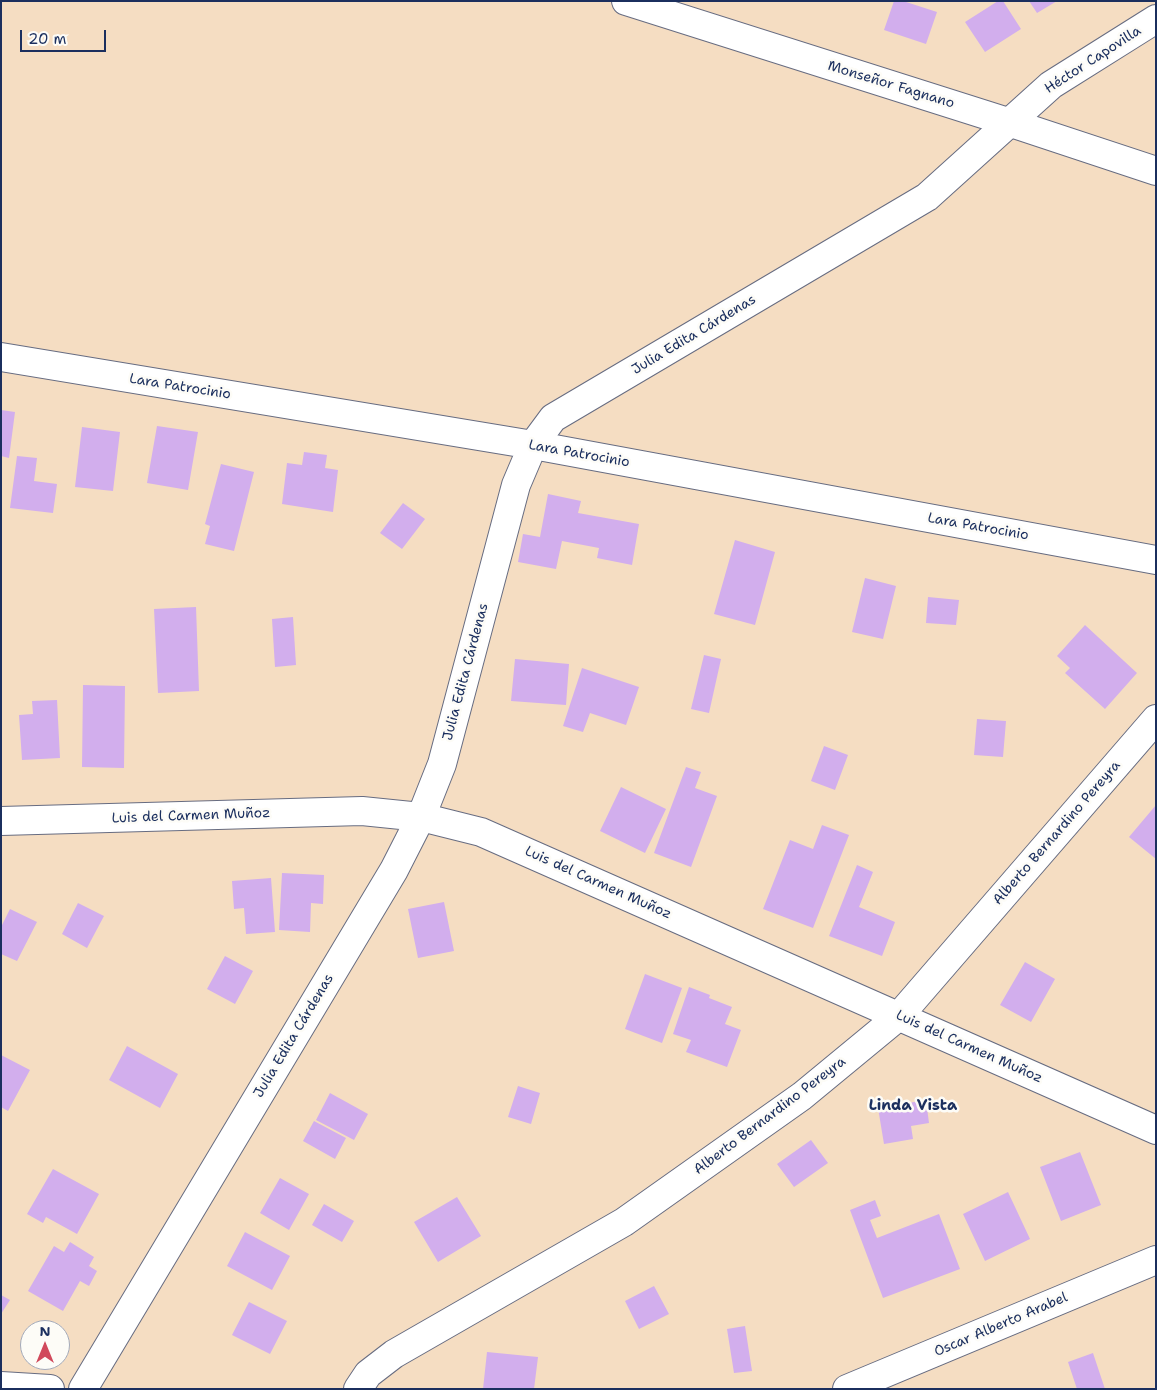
<!DOCTYPE html>
<meta charset="utf-8">
<style>
body{margin:0}
#map{position:relative;width:1157px;height:1390px;overflow:hidden;background:#f5ddc2;font-family:"Shantell Sans",sans-serif}
canvas{display:block}
.frame{position:absolute;inset:0;border:2px solid #1b2f5e;pointer-events:none}
.north{position:absolute;left:20px;top:1320px;width:50px;height:50px;box-sizing:border-box;background:#fdfcf7;border:1px solid #a3aaba;border-radius:50%;rotate:0deg;font-size:14px;font-weight:700;line-height:20px;text-align:center;color:#1b2f5e}
.north::after{content:'';display:block;margin:auto;width:18px;height:22px;background:#d1495b;clip-path:polygon(50% 0,100% 100%,50% 72%,0 100%)}
.scale{position:absolute;left:20px;top:30px;width:86px;height:22px;box-sizing:border-box;border:2px solid #1b2f5e;border-top:0;padding-left:6px;font-size:15px;line-height:18px;white-space:nowrap;color:#1b2f5e;-webkit-text-stroke:4px #fdfcf7;paint-order:stroke}
</style>
<div id="map">
<canvas width="1157" height="1390"></canvas>
<div class="frame"></div>
<div class="north">N</div>
<div class="scale">20 m</div>
</div>
<script>
const ctx = document.querySelector('canvas').getContext('2d');
ctx.lineJoin = 'round';
function paint(path, color) { ctx.fillStyle = color; ctx.fill(path, 'evenodd'); }
const toPath = rows => new Path2D(rows.map(r => 'M' + r).join(''));
function stroke(path, color, width, dash) { ctx.strokeStyle = color; ctx.lineWidth = width; ctx.lineCap = dash ? 'butt' : 'round'; ctx.setLineDash(dash || []); ctx.stroke(path); }
function drawText(font, color, halo, rows, align = 'center') {
  ctx.font = font + ' "Shantell Sans",sans-serif'; ctx.lineWidth = 5; ctx.setLineDash([]); ctx.textBaseline = 'middle'; ctx.strokeStyle = halo; ctx.fillStyle = color; for (const [text, x, y, turn = 0] of rows) {
    ctx.save(); ctx.translate(x, y); ctx.rotate((+turn || 0) * Math.PI / 180); ctx.textAlign = isNaN(turn) ? turn : align; if (halo) ctx.strokeText(text, 0, 0); ctx.fillText(text, 0, 0); ctx.restore();
  }
}
const building = toPath([
 [894,1,903,1,937,12,926,44,884,30],
 [998,1,1003,1,1021,29,985,52,965,22],
 [1029,1,1057,1,1037,13],
 [1,410,15,412,9,458,1,456],
 [157,426,198,432,188,490,147,483],
 [82,427,120,432,113,491,75,487],
 [304,452,327,455,325,468,338,470,333,512,282,504,287,463,302,465],
 [17,456,37,458,34,481,57,484,53,513,10,508],
 [221,464,254,472,234,551,205,544,210,526,205,524],
 [548,494,581,501,578,513,639,524,632,565,597,558,599,548,562,541,556,569,518,562,523,534,540,537],
 [403,503,425,519,402,549,380,533],
 [735,540,775,552,755,625,714,614],
 [865,578,896,586,883,639,852,632],
 [928,597,959,600,956,625,926,623],
 [196,607,199,691,158,693,154,609],
 [293,617,296,665,275,667,272,619],
 [1085,625,1137,673,1105,709,1065,673,1070,668,1057,656],
 [704,655,721,659,709,713,691,709],
 [515,659,569,664,566,705,511,701],
 [582,668,639,687,626,725,590,713,583,732,563,726],
 [83,685,125,686,124,768,82,767],
 [57,700,60,758,22,760,19,715,33,714,32,701],
 [977,719,1006,721,1003,757,974,755],
 [824,746,848,755,835,790,811,781],
 [686,767,701,772,695,788,717,796,691,867,654,853],
 [621,787,666,809,645,853,600,831],
 [1156,805,1156,859,1129,837],
 [822,825,849,835,813,928,763,909,790,840,813,849],
 [857,865,873,872,859,907,895,922,882,956,829,936],
 [282,873,324,875,323,904,311,903,310,932,279,930],
 [271,878,275,932,246,934,244,908,234,909,232,881],
 [444,902,454,951,418,958,408,909],
 [78,903,104,916,87,948,62,934],
 [10,909,37,922,17,961,1,954,1,927],
 [225,956,253,971,235,1004,207,989],
 [1025,962,1055,979,1031,1022,1000,1005],
 [645,974,682,988,662,1043,625,1029],
 [689,987,710,995,709,998,732,1007,725,1024,741,1030,727,1067,686,1052,691,1040,673,1034],
 [127,1046,178,1074,160,1108,109,1080],
 [1,1055,30,1070,8,1111,1,1107],
 [518,1086,540,1093,531,1124,508,1117],
 [330,1093,368,1114,354,1140,316,1120],
 [926,1100,929,1123,911,1126,913,1139,884,1144,878,1108],
 [314,1121,346,1138,335,1159,303,1141],
 [811,1140,828,1163,794,1187,777,1164],
 [1080,1152,1101,1205,1061,1221,1040,1167],
 [53,1169,99,1194,77,1234,46,1217,43,1223,27,1214],
 [280,1178,309,1194,289,1230,260,1213],
 [1008,1192,1030,1239,985,1261,963,1214],
 [457,1197,481,1236,438,1262,414,1222],
 [875,1200,881,1216,870,1220,877,1238,939,1214,960,1269,883,1298,850,1210],
 [324,1204,354,1221,342,1242,312,1225],
 [245,1232,290,1256,272,1290,227,1266],
 [70,1242,94,1257,89,1266,97,1271,89,1286,80,1281,63,1311,28,1291,54,1246,64,1252],
 [654,1286,669,1314,639,1329,625,1301],
 [1,1295,10,1300,1,1314],
 [249,1302,287,1321,270,1354,232,1335],
 [745,1326,752,1371,734,1373,727,1329],
 [487,1352,538,1357,534,1389,483,1389],
 [1093,1353,1105,1389,1077,1389,1068,1362]
]);
const minor = toPath([
 [1,357,533,445,1156,560],
 [1,821,362,811,421,817,481,832,1156,1130],
 [83,1389,394,870,421,817,442,764,516,485,533,445,553,418,927,197,1051,85,1156,19],
 [358,1389,368,1374,394,1354,624,1222,802,1096,899,1016,1156,719],
 [847,1389,1156,1260]
]);
const tertiary = toPath([
 [626,1,1008,122,1156,171],
 [1,1386,50,1389]
]);
const streetNames = [
 ["Héctor Capovilla",1093,60,-33],
 ["Monseñor Fagnano",891,85,17],
 ["Julia Edita Cárdenas",694,335,-31],
 ["Lara Patrocinio",180,387,9],
 ["Lara Patrocinio",579,454,10],
 ["Lara Patrocinio",978,527,10],
 ["Julia Edita Cárdenas",466,672,-75],
 ["Luis del Carmen Muñoz",191,816,-2],
 ["Alberto Bernardino Pereyra",1057,833,-49],
 ["Luis del Carmen Muñoz",598,883,24],
 ["Julia Edita Cárdenas",294,1036,-59],
 ["Luis del Carmen Muñoz",969,1047,24],
 ["Alberto Bernardino Pereyra",770,1116,-37],
 ["Oscar Alberto Arabel",1001,1325,-23]
];
const neighbourhoodNames = [
 ["Linda Vista",913,1106]
];
paint(building, '#d2aeed');
stroke(minor, '#676c81', 30);
stroke(tertiary, '#676c81', 30);
stroke(minor, '#fff', 28);
stroke(tertiary, '#fff', 28);
drawText('14px', '#1b2f5e', '#fdfcf7', streetNames);
drawText('bold 15px', '#1b2f5e', '#fdfcf7', neighbourhoodNames);
</script>
